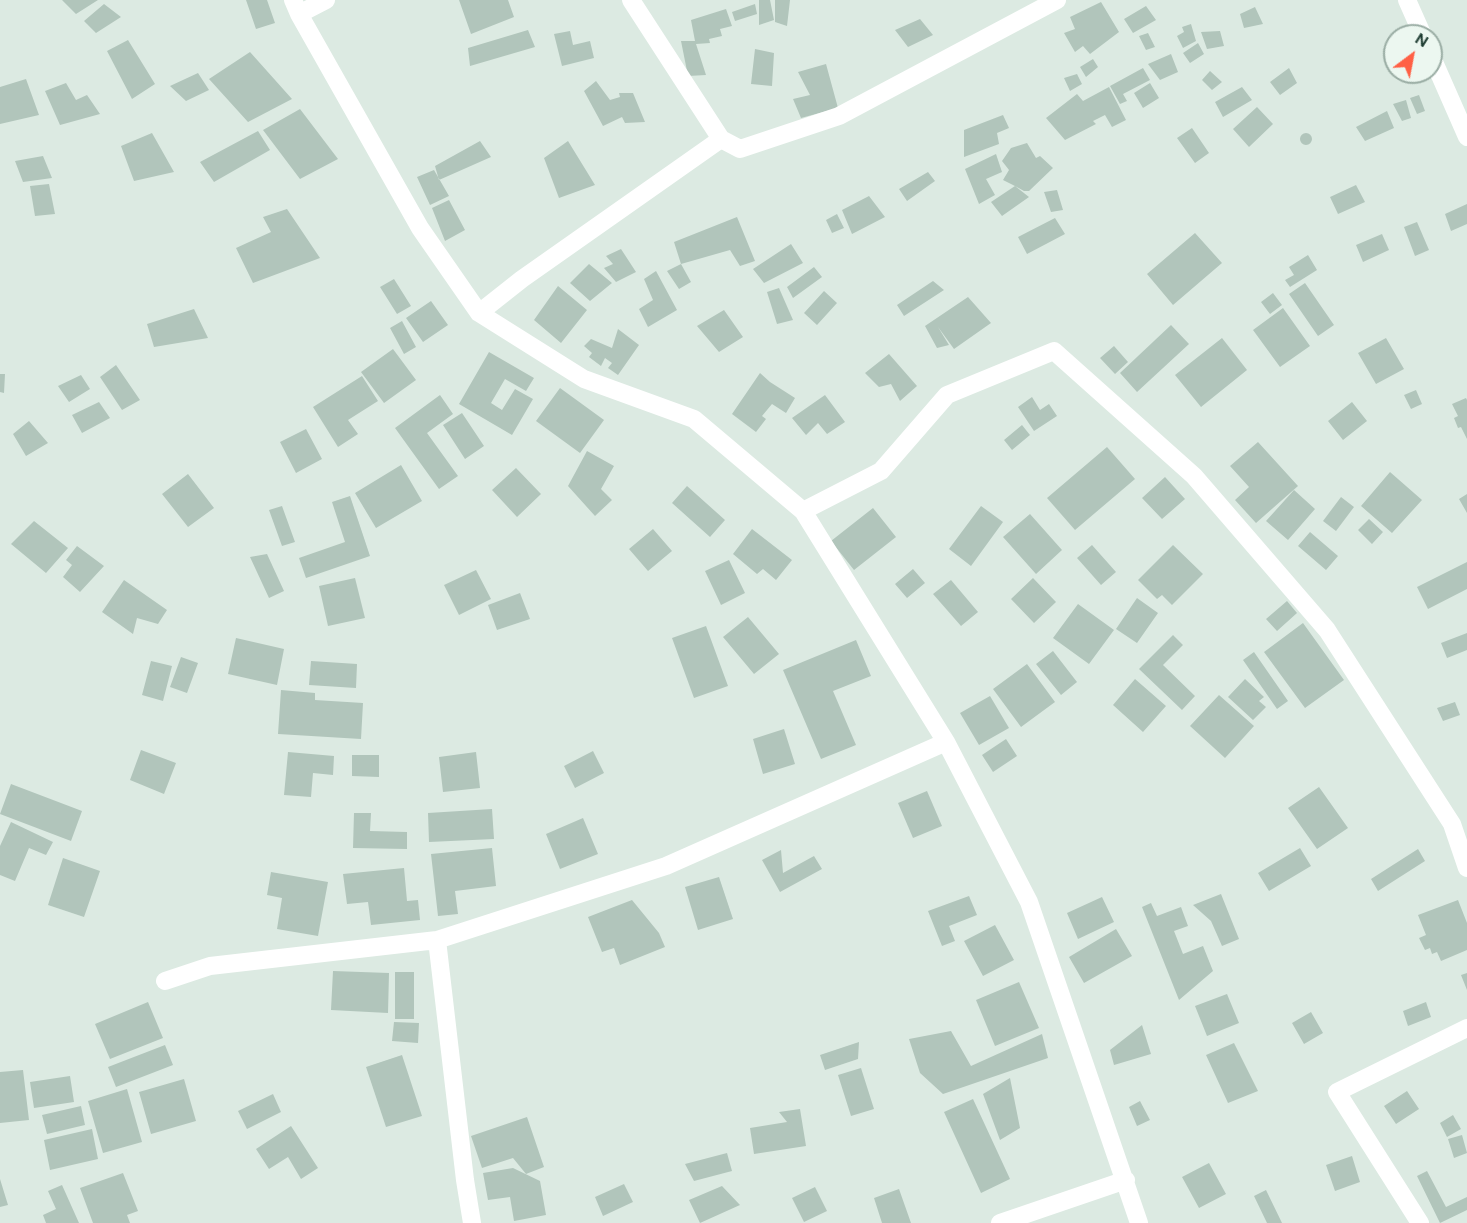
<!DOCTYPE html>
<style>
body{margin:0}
#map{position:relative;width:1467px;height:1223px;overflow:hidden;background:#dceae2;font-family:"DM Sans",sans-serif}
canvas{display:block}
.north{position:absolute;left:1383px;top:24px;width:60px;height:60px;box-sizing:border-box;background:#ecf7f0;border:2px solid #99aca3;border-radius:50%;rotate:32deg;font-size:16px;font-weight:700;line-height:24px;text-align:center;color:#1c3b30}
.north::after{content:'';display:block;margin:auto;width:21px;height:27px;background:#ff6045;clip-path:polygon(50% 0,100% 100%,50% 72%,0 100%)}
</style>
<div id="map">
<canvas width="1467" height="1223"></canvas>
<div class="north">N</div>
</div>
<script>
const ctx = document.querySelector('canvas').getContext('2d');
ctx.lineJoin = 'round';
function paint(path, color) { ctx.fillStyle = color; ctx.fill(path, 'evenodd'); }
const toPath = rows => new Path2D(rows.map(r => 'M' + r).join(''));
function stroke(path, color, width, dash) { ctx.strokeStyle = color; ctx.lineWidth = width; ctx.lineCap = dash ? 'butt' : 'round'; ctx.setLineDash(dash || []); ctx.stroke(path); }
const building = toPath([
 [62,0,98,0,76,14],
 [246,0,267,0,275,23,256,29],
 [459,0,508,0,514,17,471,34],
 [759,0,770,0,774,20,759,25],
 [775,0,790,0,787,26,775,22],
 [1101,2,1119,32,1090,54,1083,46,1075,52,1064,33,1075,29,1070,17],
 [104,4,121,17,96,33,84,21],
 [755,4,757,14,735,21,732,12],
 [1146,6,1156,20,1133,33,1124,19],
 [1255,7,1263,24,1244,28,1240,14],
 [726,9,732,26,720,29,722,36,709,39,710,43,696,44,706,75,688,76,681,41,695,41,691,20],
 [920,19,933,35,908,47,895,30],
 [1191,24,1196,41,1183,48,1177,36,1184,32,1182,27],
 [528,30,535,47,470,66,468,48],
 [570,31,573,45,590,41,594,58,562,66,554,34],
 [1220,31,1224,46,1207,49,1201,32],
 [1148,33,1155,47,1146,50,1139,36],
 [128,40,155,84,132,99,107,51],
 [1198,43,1204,54,1190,63,1183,53],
 [755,49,774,53,772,86,751,84],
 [250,52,292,99,248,122,209,79],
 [1171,54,1178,72,1160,80,1148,64],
 [1093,59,1098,67,1086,77,1080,67],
 [826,64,838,108,801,118,793,99,810,95,798,72],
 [1143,68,1150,80,1123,94,1127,101,1120,104,1110,86],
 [1289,68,1297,83,1280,95,1270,82],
 [1210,71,1222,82,1212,90,1202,80],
 [198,73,209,90,186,101,170,86],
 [1077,74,1082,84,1070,91,1064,78],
 [26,79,39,115,0,124,0,87],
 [596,81,610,100,620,97,619,93,633,93,645,122,625,123,622,117,603,126,584,91],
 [66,83,76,100,87,95,100,114,60,125,45,91],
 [1150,83,1159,98,1143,108,1134,93],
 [1109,87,1126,120,1112,127,1105,115,1093,121,1096,124,1065,140,1046,118,1077,94,1083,101],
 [1242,87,1252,100,1223,117,1215,102],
 [1419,95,1425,111,1417,114,1410,98],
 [1406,100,1411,118,1402,121,1393,104],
 [1257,107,1273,124,1249,147,1233,129],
 [300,109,338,159,300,179,263,130],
 [1387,111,1394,128,1365,141,1356,127],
 [1003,115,1009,128,997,133,999,144,964,157,964,130],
 [1192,128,1209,153,1195,163,1177,138],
 [258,131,270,150,214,182,200,162],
 '1300 139a6 6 0 1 1 12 0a6 6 0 1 1-12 0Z',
 [152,133,174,172,134,181,121,146],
 [480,141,491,157,439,180,435,166],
 [568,141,595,185,559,198,544,158],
 [1027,143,1036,158,1040,156,1053,168,1029,191,1024,191,1015,186,1029,197,1002,216,991,202,1015,186,1003,180,1009,170,1002,161,1011,148],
 [996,154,1002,172,986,179,995,195,979,204,965,169],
 [43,156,52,178,23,182,15,161],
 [434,170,449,196,430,205,417,177],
 [928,172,935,181,907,201,899,189],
 [49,184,55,214,35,216,30,186],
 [1356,185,1365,202,1338,214,1330,197],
 [1057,190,1063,210,1051,212,1044,192],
 [869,196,885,217,852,234,842,210],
 [449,200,465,230,445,241,432,208],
 [1467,204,1467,224,1451,231,1445,214],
 [287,209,320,258,253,283,236,248,271,232,263,217],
 [837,214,844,228,832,233,826,220],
 [737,217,755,261,740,266,730,250,681,264,674,242],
 [1055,218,1065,234,1027,254,1018,237],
 [1417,222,1429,250,1415,256,1404,227],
 [1195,233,1222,263,1173,305,1147,274],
 [1382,234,1389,250,1363,262,1356,245],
 [791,244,803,263,764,283,753,269],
 [621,249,636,272,616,282,604,268,613,264,606,256],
 [1308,255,1317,270,1290,287,1285,280,1294,275,1289,267],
 [589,264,612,283,590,301,570,283],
 [681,264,691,282,679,289,667,271],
 [814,267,822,277,793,298,787,287],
 [656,271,677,310,648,327,639,309,653,300,644,279],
 [394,279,411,306,397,314,380,287],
 [933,281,944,290,904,316,897,305],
 [1305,283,1334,325,1318,336,1289,294],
 [558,286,587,310,561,343,534,320],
 [779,288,793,320,777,324,767,292],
 [824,291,837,303,817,325,804,313],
 [1273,293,1282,305,1270,314,1261,302],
 [968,297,991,323,954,349,938,327,949,345,937,348,925,326],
 [431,301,448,325,423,342,406,318],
 [1283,308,1310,346,1280,367,1253,330],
 [194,309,208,338,154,347,147,324],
 [724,310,743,337,719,352,697,326],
 [402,321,416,347,404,354,390,328],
 [1171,325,1189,344,1137,392,1120,373],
 [618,329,639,345,618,375,608,368,612,363,605,358,601,366,589,357,592,353,584,346,591,339,612,348],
 [1222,338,1247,370,1201,407,1175,375],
 [1386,338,1404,369,1376,384,1358,353],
 [1114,346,1128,362,1115,374,1100,358],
 [393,349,416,380,384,403,361,372],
 [489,352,534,378,526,391,505,379,491,403,502,410,515,389,533,399,512,435,459,404],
 [889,354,917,386,900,401,891,384,879,387,865,373],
 [116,365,140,400,122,410,100,377],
 [760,373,770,382,795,398,786,413,772,404,762,416,766,419,756,432,732,414],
 [0,374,5,374,4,393,0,392],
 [81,375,90,389,69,402,58,386],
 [362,376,378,401,348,420,358,434,338,447,313,407],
 [560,388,604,420,580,453,536,421],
 [1416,390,1422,404,1411,409,1404,395],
 [440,395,453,414,427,433,458,476,439,489,395,428],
 [825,395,845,422,827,434,818,423,806,435,792,418],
 [1032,397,1040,410,1049,404,1057,416,1034,431,1018,407],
 [1466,398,1467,400,1467,439,1461,427,1458,428,1454,418,1458,416,1452,404],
 [99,402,110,418,82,433,72,415],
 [1352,402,1367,421,1343,440,1328,421],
 [462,413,484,446,465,459,443,425],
 [29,421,48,443,26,456,13,434],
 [1022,425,1030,435,1012,450,1004,440],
 [306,429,322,459,296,473,280,442],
 [1258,442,1298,486,1256,523,1235,500,1249,487,1230,466],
 [1107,447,1135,479,1075,530,1047,498],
 [587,451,614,466,601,489,612,500,595,516,568,486],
 [401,465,422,501,376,528,355,493],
 [516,468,541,494,517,517,492,490],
 [1390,472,1422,500,1392,533,1361,506],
 [188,474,214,508,188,527,162,494],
 [1165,477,1185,499,1162,519,1142,498],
 [687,486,725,520,710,537,672,503],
 [1294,490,1315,509,1288,540,1266,521],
 [1467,494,1467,513,1459,499],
 [350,496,370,556,306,578,299,558,345,542,332,502],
 [1341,497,1354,507,1336,531,1323,521],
 [282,506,295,542,282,546,269,510],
 [981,506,1003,522,971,566,949,549],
 [873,508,896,537,854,570,831,541],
 [1030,514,1062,550,1036,574,1003,537],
 [1369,519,1383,532,1372,544,1358,530],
 [34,521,68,548,46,573,11,544],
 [653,529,672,551,648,571,629,549],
 [752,529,792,560,776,580,763,569,757,574,733,554],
 [1310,532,1338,556,1326,570,1298,546],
 [1092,545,1116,572,1101,585,1077,558],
 [1173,545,1203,574,1172,605,1162,595,1157,599,1138,580],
 [77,546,104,566,80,592,63,577,72,565,66,560],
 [267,554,284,591,269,598,250,557],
 [729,560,745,593,721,605,705,571],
 [1467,562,1467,589,1428,609,1417,587],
 [913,569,925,583,907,598,895,584],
 [476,570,491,599,459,615,444,585],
 [355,578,365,618,328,626,319,586],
 [1033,578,1056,602,1034,623,1011,599],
 [124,580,167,610,158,624,137,618,133,634,102,612],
 [951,580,978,612,961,626,933,594],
 [520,593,530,619,497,630,488,605],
 [1137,598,1158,613,1137,643,1116,629],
 [1287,601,1297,613,1277,631,1266,619],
 [1078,604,1114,630,1089,664,1053,638],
 [748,617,779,654,754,674,723,637],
 [1303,623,1344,680,1305,708,1264,652],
 [706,626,728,686,694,698,672,638],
 [1467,633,1467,650,1447,658,1441,643],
 [1173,635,1183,645,1163,665,1195,696,1182,710,1139,669],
 [236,638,284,649,277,685,228,674],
 [856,640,871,676,833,691,856,745,821,759,783,670],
 [1053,651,1077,682,1061,695,1036,664],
 [1254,652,1288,701,1277,709,1243,660],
 [181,657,198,663,187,693,170,687],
 [151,661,172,666,163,701,142,695],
 [311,661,357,664,356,688,309,685],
 [1027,664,1055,702,1021,727,993,689],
 [1135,679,1166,706,1143,732,1113,705],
 [1245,679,1264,697,1259,701,1266,707,1253,720,1228,697],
 [281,690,315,693,315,700,363,703,361,739,278,734],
 [1219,695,1254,726,1225,758,1190,726],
 [990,696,1009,728,979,745,960,713],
 [1455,702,1460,715,1443,721,1437,708],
 [784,729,795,764,763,774,753,739],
 [1006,739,1017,756,993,772,982,755],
 [141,750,176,763,164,794,130,780],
 [593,751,604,773,575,788,564,766],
 [288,752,334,756,333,775,313,773,311,797,284,795],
 [476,752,480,788,443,792,439,757],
 [352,755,379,755,379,777,352,776],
 [11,784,82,811,71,841,0,814],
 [1319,787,1348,828,1317,849,1288,808],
 [927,791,942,826,913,838,898,803],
 [492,809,494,839,429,842,428,813],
 [354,813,371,813,370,831,407,832,407,849,353,848],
 [583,818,598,854,560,869,546,834],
 [11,822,53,842,46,855,29,848,15,881,0,875,0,846],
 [492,848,496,886,455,891,458,914,438,916,431,854],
 [1300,848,1311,866,1269,891,1258,873],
 [1418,849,1425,861,1378,891,1371,879],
 [781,850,783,873,814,856,822,869,780,892,762,860],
 [63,858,100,871,84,917,48,905],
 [404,868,407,901,418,900,420,920,371,925,368,902,347,904,343,874],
 [271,872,328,882,318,936,277,929,282,898,267,895],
 [719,877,733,919,698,930,685,887],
 [1221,894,1239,939,1222,946,1211,921,1193,905],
 [969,896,977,915,949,926,955,941,942,946,928,911],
 [1102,897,1114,922,1078,939,1067,913],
 [632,900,659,933,665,947,620,965,614,948,602,952,588,917],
 [1458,900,1467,923,1467,950,1441,961,1437,952,1432,954,1430,948,1425,950,1419,938,1426,935,1418,915],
 [1151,903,1157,916,1181,907,1188,926,1174,931,1183,954,1203,946,1213,971,1179,1000,1142,907],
 [995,925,1014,960,983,976,964,941],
 [1116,929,1132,956,1084,983,1069,957],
 [333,971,389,973,388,1013,331,1010],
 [395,972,414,972,414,1019,395,1019],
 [1467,973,1467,990,1461,975],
 [1019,982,1039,1028,995,1046,976,1000],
 [1227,994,1239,1023,1207,1036,1195,1006],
 [148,1002,163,1038,110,1059,95,1024],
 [1426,1002,1431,1017,1408,1026,1403,1011],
 [1311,1012,1323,1033,1304,1044,1292,1023],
 [394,1022,419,1023,418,1043,392,1041],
 [1142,1025,1151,1054,1114,1065,1110,1050],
 [951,1031,971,1066,1042,1034,1048,1058,943,1094,920,1073,909,1039],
 [859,1042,858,1059,825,1070,820,1055],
 [1234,1043,1258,1091,1228,1103,1206,1055],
 [165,1045,173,1065,116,1087,108,1067],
 [402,1055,422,1116,386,1127,366,1067],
 [861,1068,874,1109,851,1116,838,1075],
 [23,1070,29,1120,0,1123,0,1072],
 [70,1076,74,1102,34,1108,30,1082],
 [1010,1078,1020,1128,1000,1140,983,1094],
 [184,1079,196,1121,151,1134,139,1092],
 [127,1089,142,1142,103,1153,88,1101],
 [1407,1091,1419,1109,1396,1124,1384,1106],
 [273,1094,281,1112,247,1129,238,1111],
 [973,1099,1010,1179,981,1193,944,1112],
 [1140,1101,1150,1120,1137,1126,1129,1107],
 [81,1106,85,1125,47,1134,42,1115],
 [800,1109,806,1146,754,1154,750,1128,787,1122,779,1112],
 [1453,1115,1461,1129,1447,1137,1440,1123],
 [527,1117,544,1167,526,1174,513,1158,482,1168,471,1136],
 [291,1126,318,1168,301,1179,288,1157,269,1169,256,1149],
 [92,1129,98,1159,50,1170,44,1140],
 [1462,1135,1467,1153,1454,1158,1448,1139],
 [727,1153,732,1171,694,1181,685,1164],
 [1352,1156,1360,1182,1335,1191,1326,1165],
 [1209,1163,1226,1194,1199,1208,1182,1177],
 [513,1168,540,1181,546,1215,514,1221,510,1197,488,1200,483,1173],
 [1427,1171,1446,1207,1467,1197,1467,1210,1440,1223,1417,1176],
 [123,1173,138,1211,127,1215,130,1223,93,1223,80,1188],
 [0,1179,8,1205,0,1207],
 [624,1184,633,1202,603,1216,595,1197],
 [62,1185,79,1223,46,1223,43,1215,56,1209,48,1191],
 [722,1186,740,1205,700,1223,689,1200],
 [815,1187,827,1211,804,1222,792,1198],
 [899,1189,911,1223,882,1223,874,1198],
 [1266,1190,1282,1223,1267,1223,1254,1196]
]);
const street = toPath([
 [293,0,299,14,420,228,479,313,584,379,694,419,803,511,946,742,1029,902,1139,1223],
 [631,0,721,139,740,149,839,116,1057,0],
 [1407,0,1423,36],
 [299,14,326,0],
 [1431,55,1467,137],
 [479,313,522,279,721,139],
 [803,511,881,471,947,395,1054,351,1194,476,1327,630,1452,824,1467,868],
 [437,940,465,1180,472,1223],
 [165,981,210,966,437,940,666,866,946,742],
 [1000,1223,1126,1180],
 [1420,1223,1337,1092,1467,1028]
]);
paint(building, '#b1c5bb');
stroke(street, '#fff', 18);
</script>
